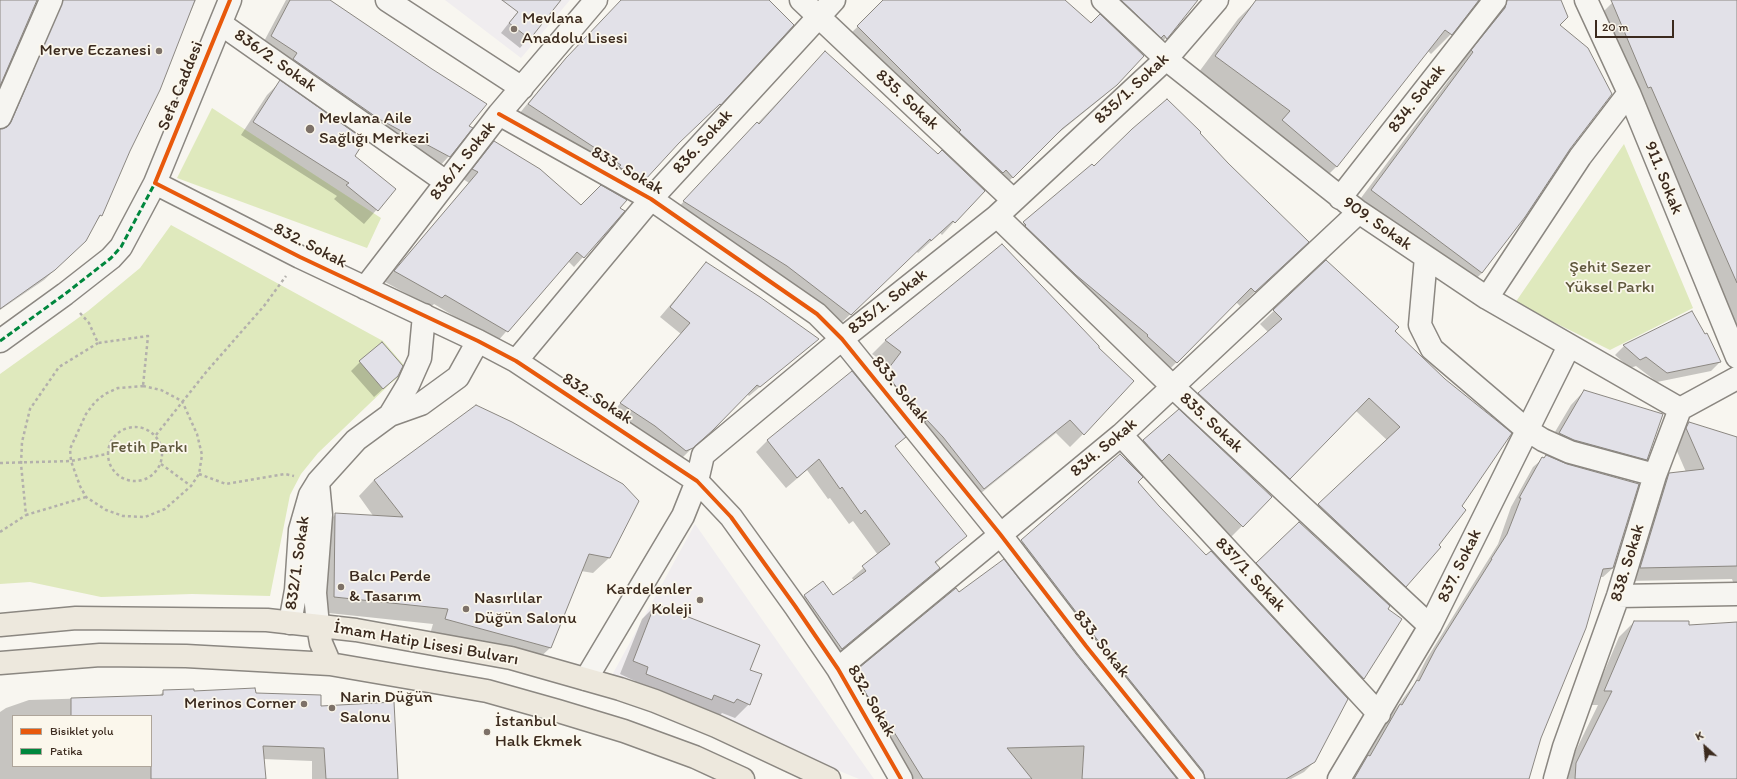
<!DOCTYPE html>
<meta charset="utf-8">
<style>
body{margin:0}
#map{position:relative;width:1737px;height:779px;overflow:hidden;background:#f8f6f0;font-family:Itim,sans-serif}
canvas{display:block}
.legend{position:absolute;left:12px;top:715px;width:140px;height:52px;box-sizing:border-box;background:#fbf7ec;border:1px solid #aea59a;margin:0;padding:5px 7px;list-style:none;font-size:12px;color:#3b2a1e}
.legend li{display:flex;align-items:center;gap:8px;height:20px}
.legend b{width:20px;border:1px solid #aea59a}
.north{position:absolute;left:1685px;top:727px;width:40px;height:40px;-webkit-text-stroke:3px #fbf7ec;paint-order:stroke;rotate:333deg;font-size:11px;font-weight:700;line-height:16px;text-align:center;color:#3b2a1e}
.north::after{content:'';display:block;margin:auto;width:14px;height:18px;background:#3b2a1e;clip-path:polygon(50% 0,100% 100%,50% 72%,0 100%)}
.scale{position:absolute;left:1595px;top:20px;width:79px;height:18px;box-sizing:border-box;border:2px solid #3b2a1e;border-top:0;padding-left:5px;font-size:12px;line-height:14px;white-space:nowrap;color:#3b2a1e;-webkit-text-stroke:3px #fbf7ec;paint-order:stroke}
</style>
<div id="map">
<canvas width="1737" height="779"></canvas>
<ul class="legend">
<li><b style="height:5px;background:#e8590c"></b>Bisiklet yolu</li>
<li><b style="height:5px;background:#00873e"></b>Patika</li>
</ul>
<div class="north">K</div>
<div class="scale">20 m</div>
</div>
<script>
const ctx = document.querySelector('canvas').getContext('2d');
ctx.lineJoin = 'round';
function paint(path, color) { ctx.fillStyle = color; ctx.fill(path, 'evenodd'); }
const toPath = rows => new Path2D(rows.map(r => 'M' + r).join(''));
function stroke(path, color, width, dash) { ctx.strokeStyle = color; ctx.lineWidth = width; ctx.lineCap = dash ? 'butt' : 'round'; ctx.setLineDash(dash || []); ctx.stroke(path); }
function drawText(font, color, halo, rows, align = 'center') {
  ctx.font = font + ' Itim,sans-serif'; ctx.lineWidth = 3.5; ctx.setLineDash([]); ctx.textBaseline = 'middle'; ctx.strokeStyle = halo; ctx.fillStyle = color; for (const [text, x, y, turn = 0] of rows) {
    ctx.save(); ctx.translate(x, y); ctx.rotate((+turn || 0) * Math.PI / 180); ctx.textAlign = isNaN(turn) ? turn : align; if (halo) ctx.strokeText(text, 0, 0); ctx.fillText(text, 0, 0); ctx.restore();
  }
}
const built = toPath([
 [445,0,570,0,521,58],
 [695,524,874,779,859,779,611,677]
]);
const green = toPath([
 [212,108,381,218,367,248,177,178],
 [1624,144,1693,308,1610,350,1515,303],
 [171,225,383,341,408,370,391,383,318,453,301,474,290,495,270,596,192,594,101,597,30,582,0,584,0,374,88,311,140,268]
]);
const shadow = toPath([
 [61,0,196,0,101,215,75,251,44,280,0,310,0,130,3,130],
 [286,0,329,0,431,70,468,126,449,156,439,167,261,47],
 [527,0,546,0,554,7,520,48,501,33],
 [622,0,767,0,720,104,676,145,634,190,519,114,556,69],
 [885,0,1063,0,1091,24,1116,84,1104,96,1050,140,1002,188,846,38],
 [1098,0,1195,0,1166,38,1153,51],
 [1257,0,1547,0,1569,149,1525,216,1482,273,1462,292,1352,210,1455,72,1453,70,1477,7,1473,7,1451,34,1431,54,1428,51,1337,166,1317,186,1196,76,1238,19],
 [1619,0,1737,0,1737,368,1590,25,1612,3],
 [825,52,954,222,942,235,940,233,918,253,916,251,837,327,671,215],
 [280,82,354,156,394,190,364,224,334,199,337,196,241,135,267,95],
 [1198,133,1227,163,1293,256,1240,306,1236,302,1162,377,1009,237,1024,223,1094,167],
 [494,142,581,206,583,257,574,267,568,261,497,342,434,304,431,307,385,282,469,183,463,179],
 [1002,246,1083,434,1070,447,1056,433,971,501,873,386,888,365,872,354,885,341],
 [1326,262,1394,331,1461,507,1406,586,1393,599,1305,518,1387,440,1356,411,1276,491,1185,406,1268,332,1260,324],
 [706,263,817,339,749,396,747,394,682,458,611,414,681,334,660,317],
 [1691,313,1720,362,1711,371,1657,382,1636,366,1630,368,1615,355,1624,346],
 [360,362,397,376,374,397,351,371],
 [852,372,904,437,894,447,966,536,935,564,939,568,927,580,831,660,793,607,804,596,823,583,833,596,854,581,852,578,878,555,853,521,849,524,830,498,828,499,807,470,786,488,756,452,767,441],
 [1584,391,1646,459,1632,473,1546,447,1571,405],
 [476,406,609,558,593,573,581,571,550,648,534,663,430,634,433,624,319,612,320,530,336,514,374,517,359,496,374,480],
 [1179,411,1271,497,1223,545,1150,473,1137,482,1314,762,1304,772,1291,779,1192,779,1012,551,1120,456,1125,460],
 [1689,423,1737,438,1737,585,1734,585,1732,579,1627,581,1656,487,1670,474,1686,472,1673,442,1675,437],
 [1546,456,1613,568,1603,577,1600,577,1540,737,1528,779,1351,779,1359,765,1366,758,1391,715,1414,684,1426,660,1498,544,1511,507,1533,467],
 [1257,563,1386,609,1401,619,1363,678,1353,689,1246,574],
 [959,593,1075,654,1176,779,907,779,845,682,855,673],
 [656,605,749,670,749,704,735,718,722,713,719,716,633,687,635,681,620,674,642,619],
 [1634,622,1688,626,1737,623,1737,779,1562,779,1598,705,1590,705,1619,637],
 [164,691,255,694,320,707,397,779,312,779,312,761,263,759,265,779,0,779,0,712,6,708,29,700,159,696],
 [13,716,151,716,151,766,13,766]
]);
const building = toPath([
 [0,0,37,0,0,86,0,0],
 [63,0,195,0,160,90,130,151,102,216,100,215,86,241,55,270,0,309,0,129,7,127,11,122,63,0],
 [290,0,330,0,432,69,487,104,469,126,473,128,450,157,379,119,293,59,297,53,271,36,290,0],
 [502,0,561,0,530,39,509,23,518,12,502,0],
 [621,0,769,0,794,25,721,105,720,104,679,143,644,181,619,167,621,165,528,104,566,58,621,0],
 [883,0,1065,0,1091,23,1100,14,1144,56,1117,85,1062,129,1013,178,1006,170,1003,173,959,132,961,130,857,26,883,0],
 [1121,0,1198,0,1167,39,1164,35,1161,38,1121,0],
 [1256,0,1479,0,1452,35,1445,30,1337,167,1282,120,1290,111,1215,56,1256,0],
 [1507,0,1561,0,1568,17,1560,25,1588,48,1612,94,1570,149,1525,217,1482,273,1371,190,1473,52,1471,50,1505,8,1507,0],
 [1611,0,1737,0,1737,283,1651,87,1648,88,1611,0],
 [825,51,938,154,942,150,985,191,955,223,953,221,931,241,930,239,851,315,787,266,683,201,757,122,759,124,825,51],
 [280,80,365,140,355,156,396,189,378,211,346,185,349,183,253,122,280,80],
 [1167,99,1201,132,1200,133,1228,163,1309,242,1255,292,1251,288,1177,363,1147,336,1148,335,1076,275,1025,226,1026,225,1023,222,1092,164,1094,166,1132,129,1167,99],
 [494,141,540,169,581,205,601,185,627,200,620,208,625,211,584,258,577,252,508,332,445,295,442,298,394,271,478,172,472,169,494,141],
 [1002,244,1099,346,1099,348,1134,381,1084,435,1070,420,984,489,943,437,927,420,925,422,885,373,901,352,885,340,1002,244],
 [1326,260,1399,327,1395,331,1445,379,1512,433,1462,506,1466,510,1439,545,1441,547,1406,587,1318,504,1400,427,1369,398,1290,479,1198,393,1282,319,1273,310,1326,260],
 [706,262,760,297,819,339,760,387,757,385,713,430,693,448,686,451,655,426,620,403,690,323,670,307,706,262],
 [1692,311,1705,334,1707,333,1721,362,1667,373,1646,357,1640,360,1623,345,1692,311],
 [382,342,403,366,398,376,383,389,359,361,382,342],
 [852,371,906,437,895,446,967,536,935,562,940,568,842,649,804,595,823,581,833,595,866,571,862,566,890,544,865,510,861,514,842,487,840,489,819,459,797,478,767,440,852,371],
 [1584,390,1663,414,1647,460,1574,440,1559,433,1584,390],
 [476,405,512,422,623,484,639,501,610,558,589,554,551,648,445,619,448,609,334,597,335,513,403,517,374,480,476,405],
 [1179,409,1272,497,1243,527,1169,454,1162,461,1143,440,1179,409],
 [1689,422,1737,437,1737,566,1640,568,1669,473,1704,469,1686,428,1689,422],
 [1120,454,1143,477,1138,482,1159,506,1206,555,1211,551,1348,699,1315,762,1286,779,1205,779,1203,771,1096,638,1021,540,1120,454],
 [1546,455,1567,464,1639,484,1613,568,1603,569,1586,628,1541,738,1529,779,1354,779,1368,755,1370,756,1400,704,1402,705,1417,680,1419,681,1435,650,1492,559,1491,559,1507,534,1521,498,1519,498,1542,457,1544,458,1546,455],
 [1299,522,1390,606,1388,609,1402,619,1364,679,1256,563,1299,522],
 [1004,559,1076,654,1177,779,1082,779,1084,746,1007,748,1032,779,923,779,889,724,866,694,854,672,956,588,959,592,1004,559],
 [655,604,760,645,750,670,762,674,750,705,737,699,734,703,714,695,712,700,646,674,648,667,633,661,655,604],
 [1634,621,1689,621,1689,625,1737,622,1737,779,1575,779,1576,763,1612,691,1604,691,1634,621],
 [255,688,256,693,321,695,321,706,394,702,398,779,326,779,324,748,263,746,266,779,151,779,151,716,71,716,71,698,163,695,163,690,194,689,194,691,255,688]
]);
const path = toPath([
 [80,313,89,323,98,343,148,336,143,386],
 [143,386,161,390,182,401,197,434,202,455,199,474,191,486,165,509,145,517,123,516,106,510,86,497,80,486,71,461,70,449,86,414,95,402,105,394,118,388,143,386],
 '108 454a27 27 0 1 1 54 0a27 27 0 1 1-54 0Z',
 [156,435,207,371,264,306,286,276],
 [0,463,71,461,107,454],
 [161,464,191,486],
 [199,474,226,484,285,474,294,476],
 [86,497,26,515,21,464,22,442,30,409,59,367,98,343],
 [0,532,26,515]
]);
const minor = toPath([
 [387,0,522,88],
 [801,0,1013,200],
 [1103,0,1166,59,1359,212,1487,298,1680,409],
 [1586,0,1629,93,1737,357],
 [221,24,446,182],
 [499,114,651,199,817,314,842,339,1000,534,1086,646,1193,779],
 [0,117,51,0],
 [155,183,300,257,478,341,516,361,697,481,731,517,795,606,838,669,901,779],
 [1340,198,1495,0],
 [997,216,1172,386,1430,626],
 [1426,257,1420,325,1432,349,1527,430,1543,440,1570,452,1655,475],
 [365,288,499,114,596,0],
 [1487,298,1580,157,1629,93],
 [0,341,65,294,111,258,121,247,155,183,230,0],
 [516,361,651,199,834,0],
 [390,415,408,385,420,358,424,315],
 [1121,435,1379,714],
 [1618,596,1737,594],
 [290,623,296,590,300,530,310,495,318,482,356,440,390,415,421,404,458,377,478,341],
 [318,626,315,593,321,515,318,483],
 [838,669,1121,435,1359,212],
 [586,679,683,516,697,481,703,455,842,339,997,216,1166,59,1217,0],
 [1339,779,1430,626,1569,346],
 [1555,779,1564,747,1618,596,1655,475,1680,409,1737,378]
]);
const major = toPath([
 [0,625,76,618,267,620,356,630,511,658,620,689,655,701,716,726,829,779],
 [318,626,321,643,330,664],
 [0,663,100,655,186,656,330,664,487,691,558,711,624,731,695,757,743,779]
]);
const quiet = toPath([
 [0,341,65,294,111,258,121,247,155,183]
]);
const cycleway = toPath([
 [230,0,155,183,300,257,478,341,516,361,697,481,731,517,795,606,838,669,901,779],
 [499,114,651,199,817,314,842,339,1000,534,1086,646,1193,779]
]);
const markers = [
 [514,29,4,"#7d7168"],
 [159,51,4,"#7d7168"],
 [310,129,5,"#7d7168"],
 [341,587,4,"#7d7168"],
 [700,600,4,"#7d7168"],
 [466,609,4,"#7d7168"],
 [304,704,4,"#7d7168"],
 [332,708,4,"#7d7168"],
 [487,732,4,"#7d7168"]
];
const poiNames = [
 ["Mevlana",522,19],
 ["Anadolu Lisesi",522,39],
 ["Merve Eczanesi",151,51,"right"],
 ["Mevlana Aile",319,119],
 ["Sağlığı Merkezi",319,139],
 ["Balcı Perde",349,577],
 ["& Tasarım",349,597],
 ["Kardelenler",692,590,"right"],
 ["Koleji",692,610,"right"],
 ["Nasırlılar",474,599],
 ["Düğün Salonu",474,619],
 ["Narin Düğün",340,698],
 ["Salonu",340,718],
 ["Merinos Corner",296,704,"right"],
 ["İstanbul",495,722],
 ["Halk Ekmek",495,742]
];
const streetNames = [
 ["836/2. Sokak",275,61,35],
 ["Sefa Caddesi",181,86,-68],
 ["835/1. Sokak",1132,89,-43],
 ["834. Sokak",1417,99,-52],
 ["835. Sokak",907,100,43],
 ["836. Sokak",703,142,-48],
 ["836/1. Sokak",463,161,-52],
 ["833. Sokak",627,171,30],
 ["911. Sokak",1663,178,68],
 ["909. Sokak",1377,224,35],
 ["832. Sokak",310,246,27],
 ["835/1. Sokak",888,302,-38],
 ["833. Sokak",900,390,51],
 ["832. Sokak",597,399,33],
 ["835. Sokak",1211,423,43],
 ["834. Sokak",1104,448,-40],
 ["832/1. Sokak",298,563,-82],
 ["838. Sokak",1628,563,-73],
 ["837. Sokak",1460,566,-64],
 ["837/1. Sokak",1250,575,47],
 ["İmam Hatip Lisesi Bulvarı",426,644,10],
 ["833. Sokak",1101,644,52],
 ["832. Sokak",871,701,60]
];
const parkNames = [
 ["Şehit Sezer",1610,268],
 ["Yüksel Parkı",1610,288],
 ["Fetih Parkı",149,448]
];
paint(built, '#f0edef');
paint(green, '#dfe9bd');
paint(shadow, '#0003');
paint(building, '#e2e1e8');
stroke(building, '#8b8781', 1);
stroke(minor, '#8b8781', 25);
stroke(major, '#8b8781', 25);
stroke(path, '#b3b0ac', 2.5, [3, 3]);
stroke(minor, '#f6f5f1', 22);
stroke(major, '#ede8dd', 22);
stroke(quiet, '#00873e', 3, [6, 3]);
stroke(cycleway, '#e8590c', 4);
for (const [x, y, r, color] of markers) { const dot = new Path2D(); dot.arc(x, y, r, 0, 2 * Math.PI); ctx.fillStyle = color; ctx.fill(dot); stroke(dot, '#fbf7ec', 1.5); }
drawText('17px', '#3b2a1e', '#fbf7ec', poiNames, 'left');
drawText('17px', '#3b2a1e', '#fbf7ec', streetNames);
drawText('17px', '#5f573c', '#fbf7ec', parkNames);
</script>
